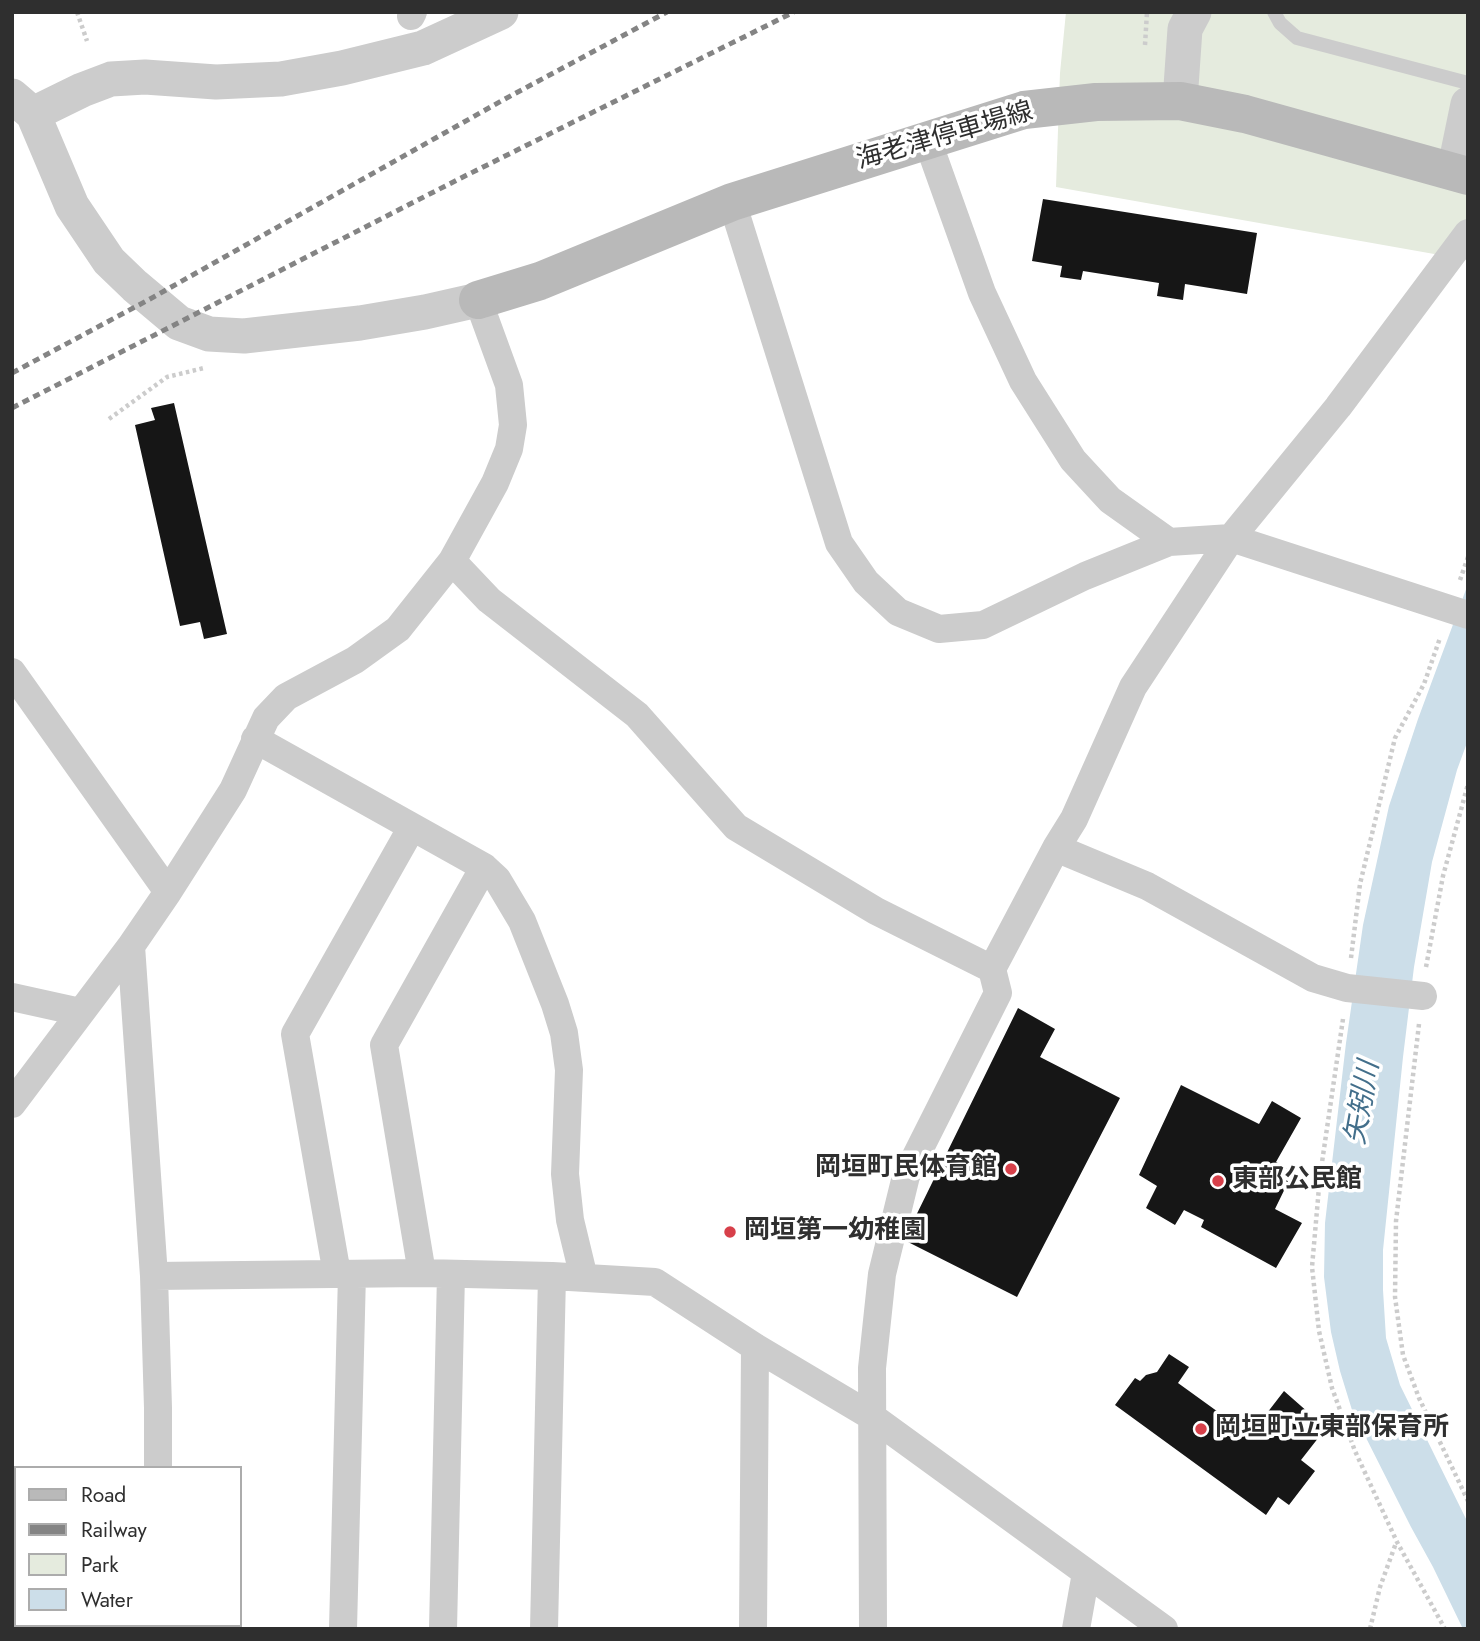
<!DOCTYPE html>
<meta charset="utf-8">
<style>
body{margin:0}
#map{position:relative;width:1480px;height:1641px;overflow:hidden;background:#fff;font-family:Jost,sans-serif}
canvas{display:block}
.frame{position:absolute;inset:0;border:14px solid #2f2f2f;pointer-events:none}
.legend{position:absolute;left:14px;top:1466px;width:228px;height:161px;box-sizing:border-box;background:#fff;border:2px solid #acacac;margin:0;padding:9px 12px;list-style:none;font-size:21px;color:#2f2f2f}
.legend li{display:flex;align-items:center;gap:14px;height:35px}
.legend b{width:35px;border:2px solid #acacac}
</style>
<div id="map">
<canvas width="1480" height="1641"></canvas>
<div class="frame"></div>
<ul class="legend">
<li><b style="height:9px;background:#b9b9b9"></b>Road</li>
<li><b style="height:9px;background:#848484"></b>Railway</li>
<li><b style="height:19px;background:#e5ebde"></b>Park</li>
<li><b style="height:19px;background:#ccdee9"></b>Water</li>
</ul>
</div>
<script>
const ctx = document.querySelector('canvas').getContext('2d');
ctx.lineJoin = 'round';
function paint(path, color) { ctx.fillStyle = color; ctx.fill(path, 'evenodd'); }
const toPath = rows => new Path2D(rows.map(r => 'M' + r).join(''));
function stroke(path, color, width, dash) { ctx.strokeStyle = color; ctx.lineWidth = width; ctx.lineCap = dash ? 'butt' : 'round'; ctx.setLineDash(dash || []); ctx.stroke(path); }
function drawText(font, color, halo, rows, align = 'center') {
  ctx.font = font + ' Jost,"Noto Sans JP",sans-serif'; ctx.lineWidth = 7; ctx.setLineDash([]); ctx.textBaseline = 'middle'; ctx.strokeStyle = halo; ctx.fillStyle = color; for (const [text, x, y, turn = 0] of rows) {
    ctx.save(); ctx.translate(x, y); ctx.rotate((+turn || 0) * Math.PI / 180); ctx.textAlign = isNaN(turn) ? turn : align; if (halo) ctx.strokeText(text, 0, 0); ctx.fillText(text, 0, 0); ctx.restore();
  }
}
const green = toPath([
 [1066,12,1468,12,1468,260,1056,187,1060,73]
]);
const water = toPath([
 [1468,584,1468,740,1457,770,1432,862,1414,967,1403,1057,1383,1250,1383,1290,1386,1338,1400,1385,1468,1523,1468,1629,1463,1629,1433,1567,1411,1527,1352,1410,1340,1371,1331,1332,1324,1277,1325,1223,1346,1043,1363,925,1389,806,1418,719]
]);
const building = toPath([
 [1043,199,1257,233,1247,294,1185,284,1183,300,1157,296,1159,283,1083,271,1081,280,1060,277,1062,266,1032,261],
 [174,403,227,634,204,639,200,622,180,626,135,425,155,420,151,408],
 [1018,1008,1055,1029,1040,1057,1120,1098,1017,1297,904,1240],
 [1181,1085,1259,1124,1272,1101,1301,1118,1276,1162,1293,1172,1275,1209,1302,1223,1276,1268,1201,1227,1204,1220,1184,1210,1175,1225,1146,1208,1157,1186,1139,1175],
 [1169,1354,1189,1367,1178,1383,1250,1435,1284,1391,1326,1428,1301,1460,1315,1471,1289,1505,1278,1497,1266,1515,1115,1405,1135,1378,1140,1381,1146,1375,1157,1372]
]);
const path = toPath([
 [77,12,87,41],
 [1145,45,1147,12],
 [109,419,167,377,204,368],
 [1460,580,1468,557],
 [1351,958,1360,884,1395,738,1424,684,1440,638],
 [1426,967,1443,876,1468,784],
 [1343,1019,1320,1176,1312,1267,1319,1331,1332,1388,1355,1451,1397,1542,1445,1629],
 [1419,1024,1396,1221,1395,1297,1403,1355,1419,1398,1468,1501],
 [1370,1629,1380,1587,1396,1543]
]);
const service = toPath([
 [1274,12,1280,23,1297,38,1468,83]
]);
const minor = toPath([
 [411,16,413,12],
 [927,139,982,293,1023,381,1073,460,1110,500,1169,542],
 [732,202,839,543,866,582,898,612,939,629,983,625,1085,576,1169,542,1231,538,1468,615],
 [452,561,489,600,637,715,736,827,876,911,992,969],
 [12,672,168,892],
 [255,739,484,867,497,879,522,921,555,1004,564,1033,569,1070,565,1174,570,1220,584,1278],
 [1056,848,1147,886,1313,978,1347,988,1423,996],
 [131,946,154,1276,158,1408,158,1468],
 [12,997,80,1012],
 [12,1104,131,946,168,892,233,790,266,718,286,697,355,660,398,629,452,561,495,483,509,449,513,425,509,385,478,300],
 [422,1273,384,1045,484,867],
 [337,1274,295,1034,412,827],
 [154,1276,422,1273,552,1276,655,1282,755,1347,871,1416,1164,1629],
 [12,1583,16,1583],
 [156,1629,156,1625],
 [343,1629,352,1274],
 [443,1629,451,1274],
 [544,1629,552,1276],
 [753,1629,755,1347],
 [873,1629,872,1368,882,1274,906,1176,998,993,992,969,1056,848,1074,819,1133,687,1231,538,1338,407,1468,233],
 [1076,1629,1086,1573]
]);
const tertiary = toPath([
 [12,96,33,114,72,206,109,261,135,286,179,323,209,334,244,336,360,323,425,312,478,300],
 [1180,101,1185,29,1194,12],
 [33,114,82,90,111,79,145,77,216,82,281,79,342,68,423,48,501,12],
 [1454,172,1468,104]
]);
const secondary = toPath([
 [478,300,540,281,732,202,1024,110,1096,102,1180,101,1245,114,1468,176]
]);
const rail = toPath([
 [12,373,150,299,503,100,667,12],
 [12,408,457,180,794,12]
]);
const markers = [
 [1011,1169,7,"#d7404a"],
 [1218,1181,7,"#d7404a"],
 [730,1232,7,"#d7404a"],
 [1201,1429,7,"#d7404a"]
];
const streetNames = [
 ["海老津停車場線",945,137,-16]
];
const poiNames = [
 ["岡垣町民体育館",997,1169,"right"],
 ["東部公民館",1232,1181],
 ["岡垣第一幼稚園",744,1232],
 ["岡垣町立東部保育所",1215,1429]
];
const waterNames = [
 ["矢矧川",1364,1103,-80]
];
paint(green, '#e5ebde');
paint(water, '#ccdee9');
paint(building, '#161616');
stroke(path, '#ccc', 4.5, [3.5, 3.5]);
stroke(service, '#ccc', 14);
stroke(minor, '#ccc', 28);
stroke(tertiary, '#ccc', 35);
stroke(secondary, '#b9b9b9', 38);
stroke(rail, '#848484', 5, [7, 5]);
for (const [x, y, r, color] of markers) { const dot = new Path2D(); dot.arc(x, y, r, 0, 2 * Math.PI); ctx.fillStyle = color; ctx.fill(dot); stroke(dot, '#fff', 2.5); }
drawText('26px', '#2f2f2f', '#fff', streetNames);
drawText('bold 26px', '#2f2f2f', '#fff', poiNames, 'left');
drawText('italic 28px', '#436f8b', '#fff', waterNames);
</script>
